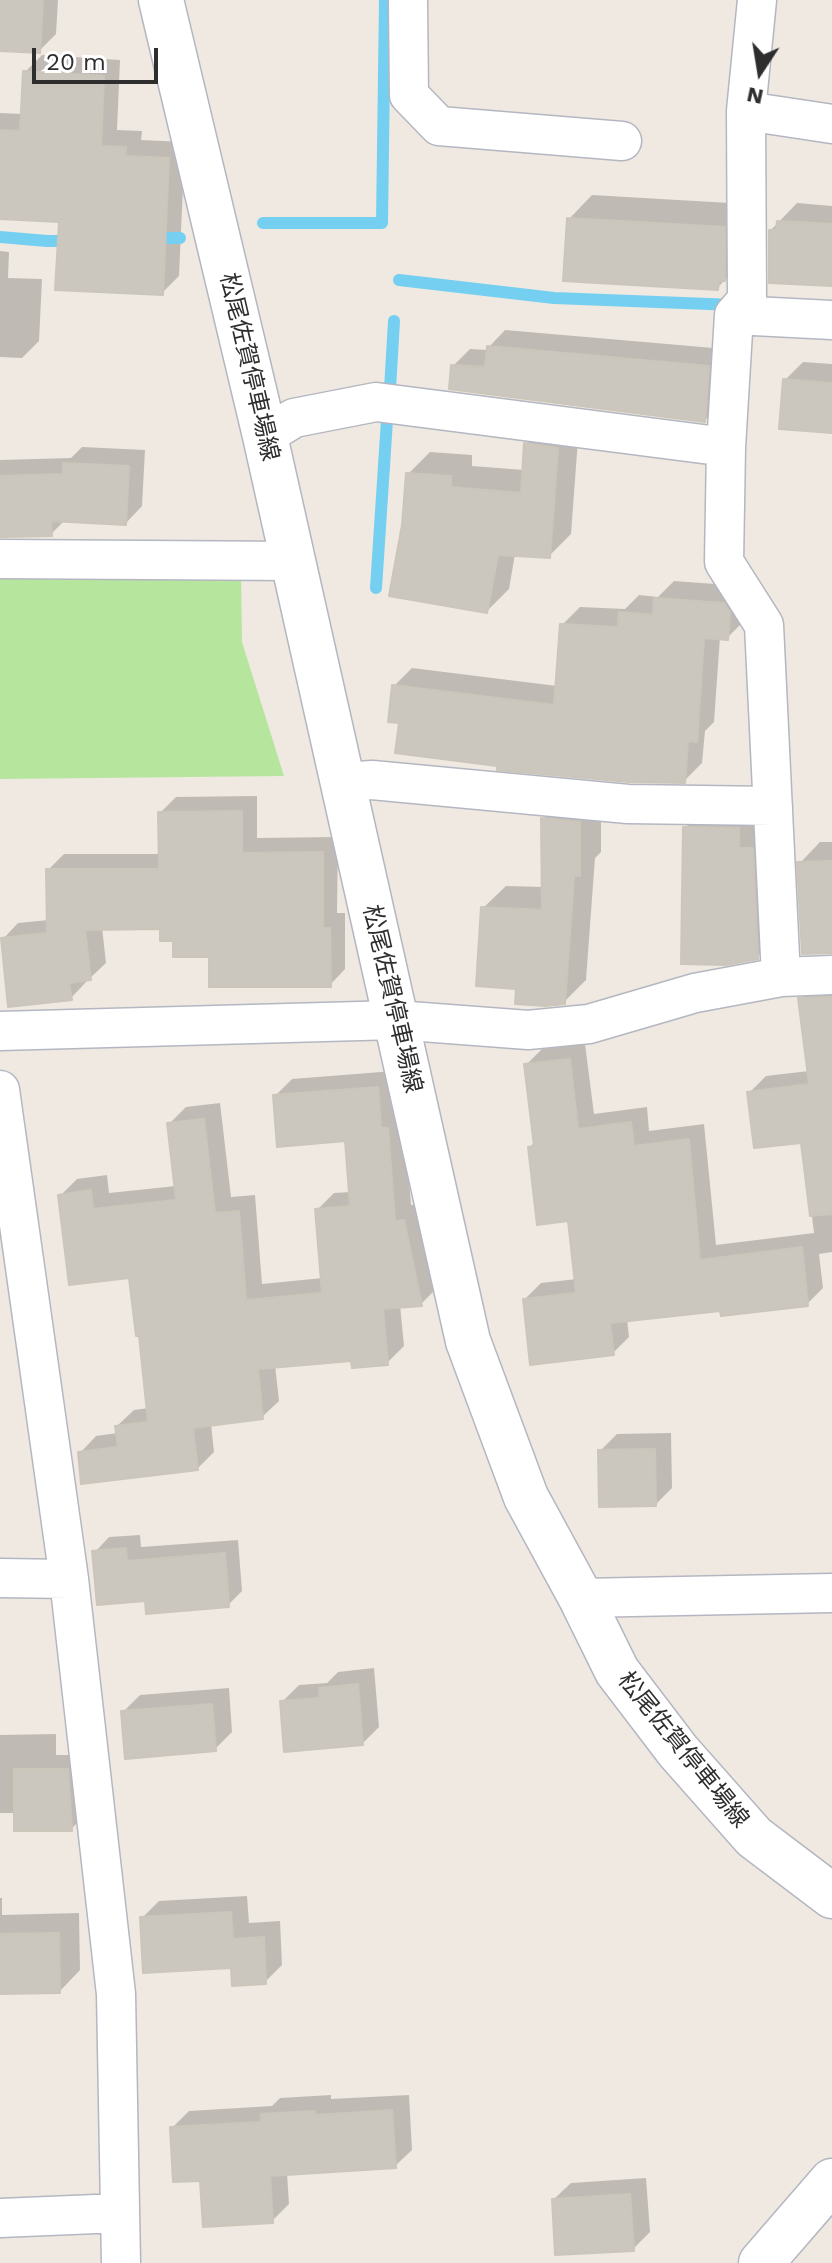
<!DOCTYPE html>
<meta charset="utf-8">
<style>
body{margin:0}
#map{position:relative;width:832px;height:2263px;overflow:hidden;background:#efe9e1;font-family:"Work Sans",sans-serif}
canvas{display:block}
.north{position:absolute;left:720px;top:32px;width:80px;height:80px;-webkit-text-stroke:6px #fff;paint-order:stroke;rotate:192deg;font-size:22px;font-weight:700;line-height:32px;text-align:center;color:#2e2e2e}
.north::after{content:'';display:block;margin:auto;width:28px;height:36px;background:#2e2e2e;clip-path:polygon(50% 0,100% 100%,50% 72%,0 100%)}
.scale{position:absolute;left:32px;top:48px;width:126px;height:36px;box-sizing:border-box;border:4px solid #2e2e2e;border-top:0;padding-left:10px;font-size:24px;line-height:28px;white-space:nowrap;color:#2e2e2e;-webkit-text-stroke:6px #fff;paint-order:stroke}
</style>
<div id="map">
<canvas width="832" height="2263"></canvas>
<div class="north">N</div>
<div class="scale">20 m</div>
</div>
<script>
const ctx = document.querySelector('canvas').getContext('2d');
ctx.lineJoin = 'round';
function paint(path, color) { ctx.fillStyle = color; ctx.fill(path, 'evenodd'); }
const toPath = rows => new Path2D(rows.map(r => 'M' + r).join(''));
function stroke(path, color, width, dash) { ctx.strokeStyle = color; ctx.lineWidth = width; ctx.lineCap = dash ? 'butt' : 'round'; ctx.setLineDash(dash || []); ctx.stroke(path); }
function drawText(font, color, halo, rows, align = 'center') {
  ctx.font = font + ' "Work Sans","Noto Sans JP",sans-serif'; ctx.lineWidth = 6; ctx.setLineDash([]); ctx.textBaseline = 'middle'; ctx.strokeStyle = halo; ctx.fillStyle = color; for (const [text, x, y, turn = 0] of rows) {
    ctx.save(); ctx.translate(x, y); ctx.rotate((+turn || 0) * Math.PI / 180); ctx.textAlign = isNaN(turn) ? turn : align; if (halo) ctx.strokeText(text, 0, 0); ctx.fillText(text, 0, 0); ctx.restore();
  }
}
const green = toPath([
 [0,569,241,571,242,642,284,776,0,779]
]);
const shadow = toPath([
 [0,0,58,0,56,34,39,51,0,49],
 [42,55,120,60,117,130,142,131,141,140,185,142,179,276,162,293,61,220,0,217,0,113,23,114,25,72],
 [592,195,747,204,741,264,717,288,569,219],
 [797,203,832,206,832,284,771,230],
 [0,251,9,252,8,278,42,279,39,341,22,358,0,357],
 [505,330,725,349,722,403,705,420,453,366,470,349,488,350,489,347],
 [803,362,832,364,832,431,785,380],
 [548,422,579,426,571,534,549,556,515,554,509,589,487,611,404,525,408,474,430,452,472,455,472,466,524,470,526,444],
 [82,447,145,450,142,506,126,523,65,520,51,534,0,536,0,460,71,458],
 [674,581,742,586,745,620,727,638,720,637,714,722,705,731,702,763,684,781,499,764,401,722,394,686,412,668,557,686,562,625,580,607,625,609,639,595,658,597],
 [257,796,257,838,338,837,337,913,345,913,345,969,330,985,211,955,175,939,162,927,102,927,106,963,90,978,86,979,86,982,71,998,3,939,18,923,49,920,48,870,64,854,161,854,160,813,176,797],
 [565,797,601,800,601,852,595,858,586,980,564,1002,518,987,483,908,506,886,543,887,543,819],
 [708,804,762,805,781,933,757,957,685,828],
 [820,842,832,842,832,951,800,863],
 [832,978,832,1252,819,1254,823,1288,807,1304,722,1309,627,1319,629,1337,613,1353,525,1299,541,1283,577,1279,570,1219,530,1147,536,1141,526,1065,542,1049,585,1044,594,1114,647,1107,649,1131,704,1124,716,1245,814,1233,803,1141,749,1093,766,1076,809,1071,800,999,820,979],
 [394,1071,404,1112,411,1205,420,1205,438,1287,421,1304,400,1305,404,1346,387,1363,353,1359,275,1365,279,1401,262,1417,211,1424,214,1452,197,1469,80,1453,96,1436,118,1433,117,1426,134,1410,149,1408,140,1334,131,1276,60,1196,77,1179,107,1175,109,1193,176,1186,169,1124,186,1107,220,1103,231,1197,255,1195,262,1284,323,1278,317,1210,334,1193,351,1192,347,1139,275,1096,292,1079],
 [671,1433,672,1488,656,1504,600,1451,617,1434],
 [140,1535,141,1547,238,1540,242,1591,228,1605,146,1599,95,1552,109,1537],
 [374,1668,379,1727,362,1744,282,1702,299,1685,327,1683,338,1672],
 [229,1688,232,1732,215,1749,123,1712,140,1695],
 [56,1734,56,1755,83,1755,86,1814,71,1829,16,1813,0,1813,0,1735],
 [247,1896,249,1923,280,1921,282,1965,265,1982,142,1918,159,1901],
 [0,1898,2,1898,2,1915,79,1913,80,1970,60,1991,0,1992],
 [331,2095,331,2099,409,2095,412,2150,395,2166,287,2173,289,2204,272,2221,202,2179,172,2128,189,2111,272,2106,280,2098],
 [646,2178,650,2232,633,2249,554,2199,571,2183]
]);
const stream = toPath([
 [263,223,382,223,385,0],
 [0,237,47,241,73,241],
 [151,238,180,238],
 [399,280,554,298,735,305],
 [390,389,394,321],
 [376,588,387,420]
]);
const building = toPath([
 [0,0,43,0,40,53,0,51,0,0],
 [23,71,104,76,101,146,126,147,125,156,169,158,163,295,55,290,59,222,0,219,0,130,20,131,23,71],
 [567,218,725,227,725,281,719,281,718,290,563,281,567,218],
 [777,221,832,224,832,286,769,283,769,230,776,230,777,221],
 [487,346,709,366,705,422,449,389,451,365,485,367,487,346],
 [783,379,832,383,832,433,779,429,783,379],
 [524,443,558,448,550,558,498,555,487,613,389,596,402,525,406,473,451,476,451,487,521,493,524,443],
 [63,463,129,466,126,525,51,521,52,536,0,537,0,476,63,474,63,463],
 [654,598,724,603,730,612,728,640,704,638,697,742,688,741,685,783,629,782,497,770,497,766,395,753,399,723,388,722,392,685,554,705,560,624,618,627,619,612,653,615,654,598],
 [242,811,242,853,323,852,323,928,330,928,331,987,209,987,209,957,173,957,173,941,160,941,160,929,85,930,91,980,69,983,72,1000,8,1007,1,938,47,933,46,869,159,869,158,812,242,811],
 [541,818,580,822,580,876,574,876,565,1004,546,1006,515,1004,516,989,476,986,481,907,542,910,541,818],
 [683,827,739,828,739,848,753,848,758,959,726,965,681,964,683,827],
 [832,861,832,953,802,954,797,862,832,861],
 [832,997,832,1214,810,1216,801,1143,754,1148,747,1092,809,1084,798,998,832,997],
 [570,1059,578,1129,631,1122,634,1146,689,1139,700,1260,802,1247,808,1306,721,1316,720,1311,610,1323,614,1355,530,1365,523,1299,576,1293,568,1221,537,1225,528,1147,534,1146,524,1064,570,1059],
 [378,1087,381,1128,388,1128,395,1221,404,1220,422,1306,383,1309,388,1365,352,1368,351,1361,258,1369,263,1419,193,1428,198,1470,81,1484,78,1452,118,1447,115,1426,148,1422,139,1336,136,1336,129,1278,69,1285,58,1195,91,1190,93,1209,176,1200,167,1123,204,1119,215,1213,239,1211,246,1300,322,1293,315,1209,350,1206,345,1141,277,1147,273,1095,378,1087],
 [655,1449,656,1506,599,1507,598,1450,655,1449],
 [126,1548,127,1561,225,1553,229,1607,146,1614,145,1601,97,1605,92,1551,126,1548],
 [358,1684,363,1745,284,1752,280,1701,320,1698,319,1688,358,1684],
 [212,1704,216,1751,125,1759,121,1711,212,1704],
 [14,1769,68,1769,72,1831,14,1831,14,1769],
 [231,1912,233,1939,264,1937,266,1984,232,1986,231,1968,143,1973,140,1917,231,1912],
 [59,1933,60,1993,0,1994,0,1934,59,1933],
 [392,2110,396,2168,270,2176,273,2223,203,2227,200,2181,173,2182,170,2127,261,2122,261,2114,315,2111,315,2115,392,2110],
 [630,2194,634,2251,555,2255,552,2199,630,2194]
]);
const street = toPath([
 [408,0,409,95,439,126,622,141],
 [757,0,746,111,747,300,734,315,726,447,724,562,764,625,781,977],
 [746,111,832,124],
 [734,315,832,320],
 [265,436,294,418,376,402,726,447],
 [0,559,293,561],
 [343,782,372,780,628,804,773,806],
 [0,1031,396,1020,528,1030,589,1024,695,993,781,977,832,975],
 [0,1090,69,1579,116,1994,121,2263],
 [0,1578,69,1579],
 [581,1598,832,1593],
 [0,2218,120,2213]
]);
const secondary = toPath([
 [161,0,265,436,468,1341,526,1497,581,1598,617,1671,678,1751,754,1837,832,1896],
 [761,2263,832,2181]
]);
const streetNames = [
 ["松尾佐賀停車場線",249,367,77],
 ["松尾佐賀停車場線",392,999,77],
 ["松尾佐賀停車場線",683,1750,51]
];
paint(green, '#b6e59e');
paint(shadow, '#0003');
stroke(stream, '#75cff0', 12);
paint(building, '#cbc7bf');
stroke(building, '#cbc5ba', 2);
stroke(street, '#b4b7c1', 41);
stroke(secondary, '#b4b7c1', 47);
stroke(street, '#fff', 38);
stroke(secondary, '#fff', 44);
drawText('24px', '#2e2e2e', '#fff', streetNames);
</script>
